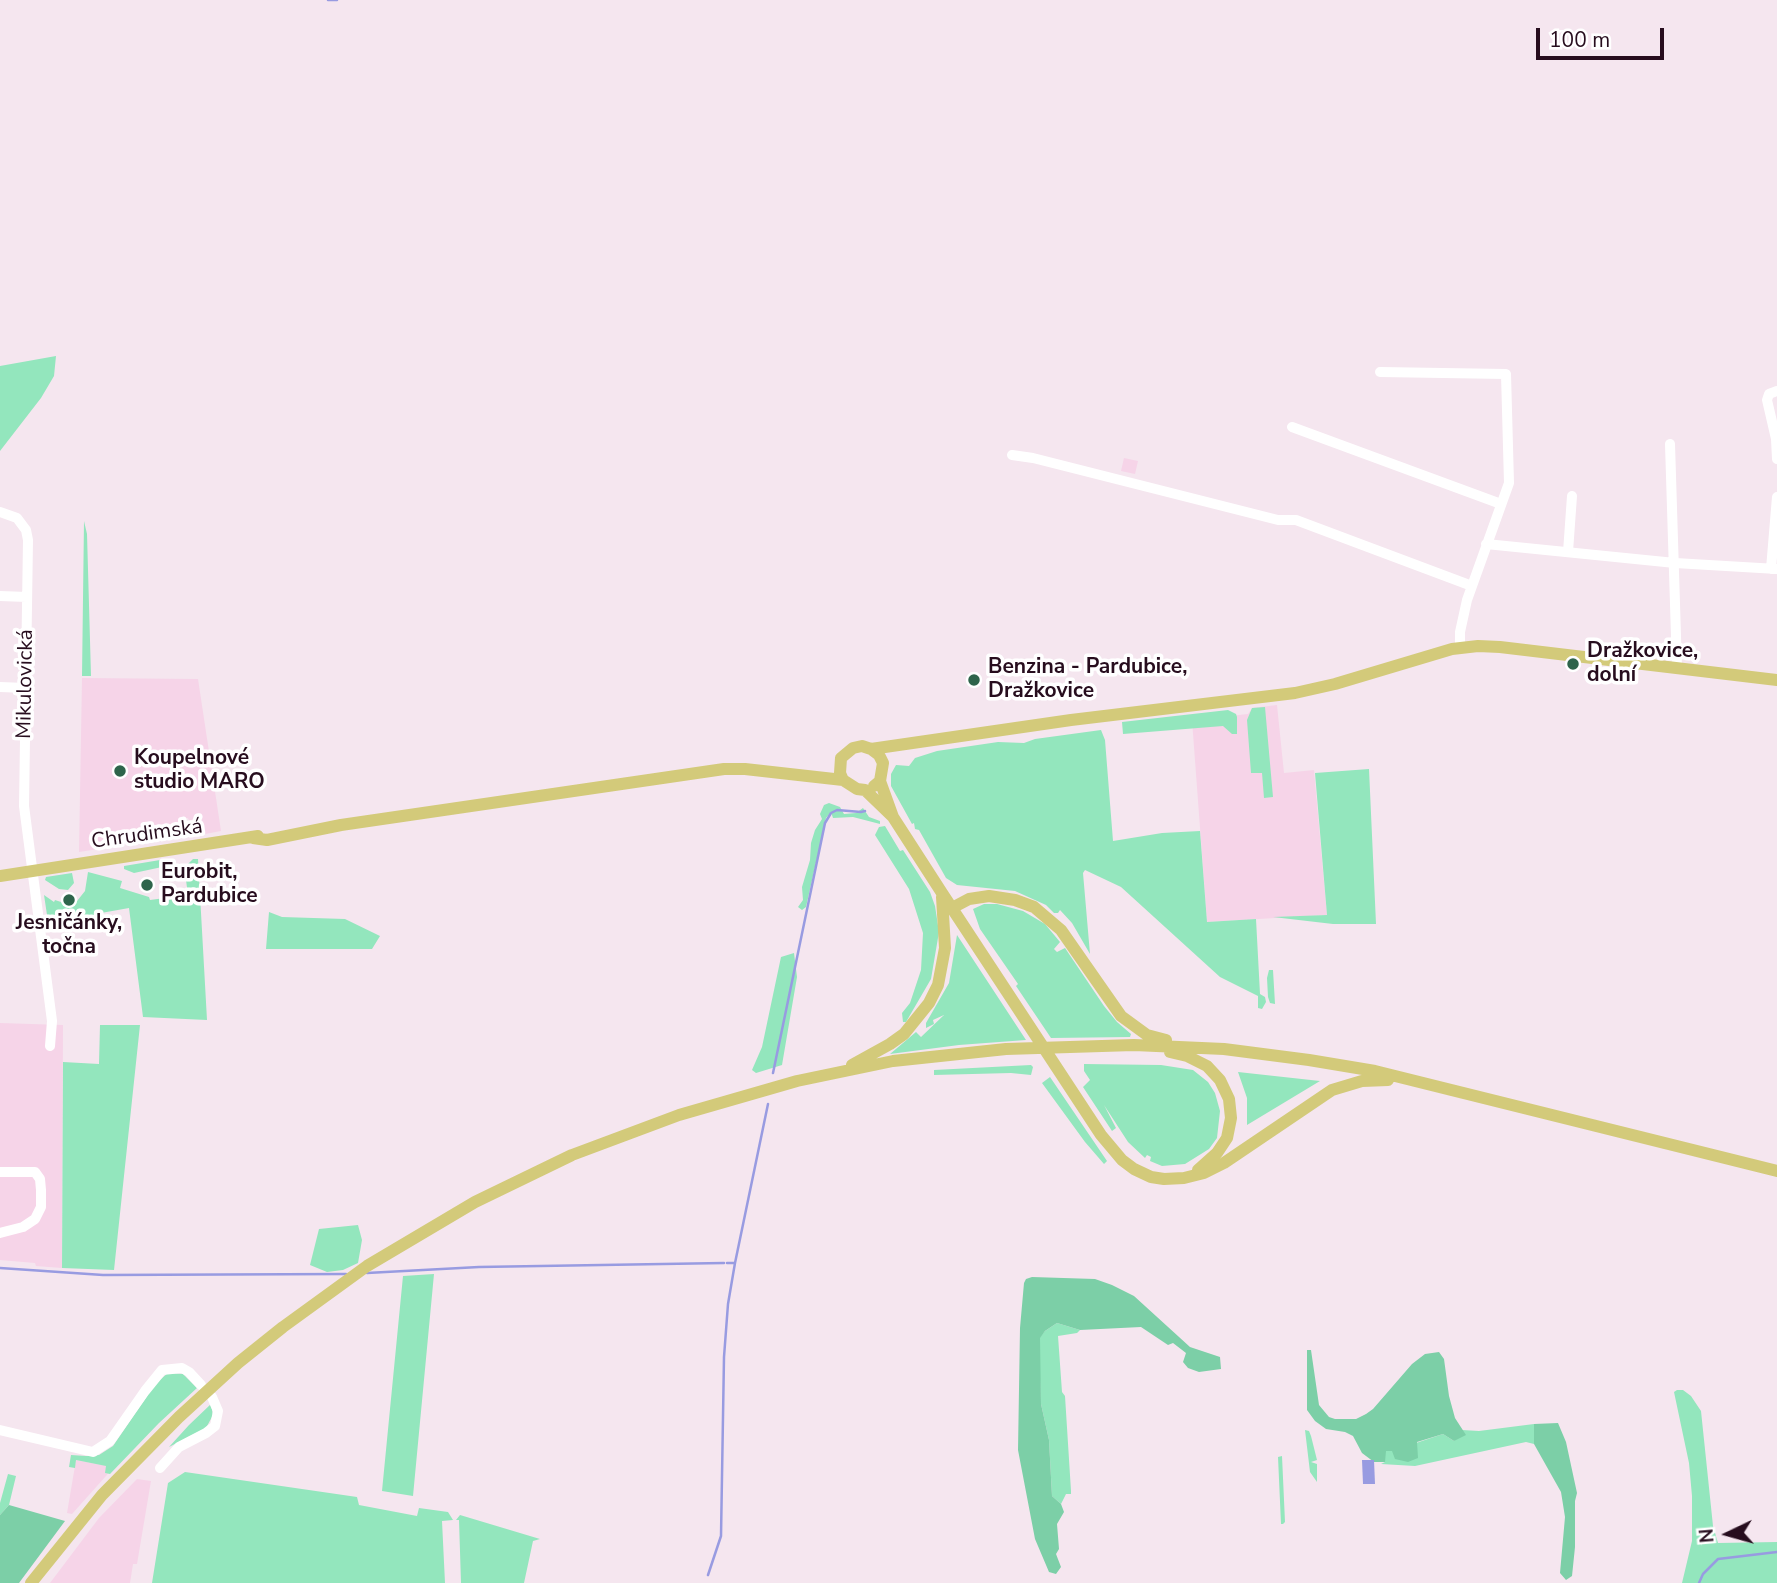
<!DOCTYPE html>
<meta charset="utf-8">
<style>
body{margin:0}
#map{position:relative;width:1777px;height:1583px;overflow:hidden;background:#f5e6ef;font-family:"Nunito Sans",sans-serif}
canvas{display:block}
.north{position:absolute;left:1693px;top:1499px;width:70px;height:70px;-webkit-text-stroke:5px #fff;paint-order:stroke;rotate:265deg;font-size:19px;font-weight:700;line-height:28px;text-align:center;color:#270d1e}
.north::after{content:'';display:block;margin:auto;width:24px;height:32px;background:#270d1e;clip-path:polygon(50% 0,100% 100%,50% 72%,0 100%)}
.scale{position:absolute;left:1536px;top:28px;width:128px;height:32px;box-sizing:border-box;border:4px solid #270d1e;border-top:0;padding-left:9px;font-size:21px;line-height:24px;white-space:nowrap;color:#270d1e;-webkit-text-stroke:5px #fff;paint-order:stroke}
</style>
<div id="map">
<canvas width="1777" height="1583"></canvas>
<div class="north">N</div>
<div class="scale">100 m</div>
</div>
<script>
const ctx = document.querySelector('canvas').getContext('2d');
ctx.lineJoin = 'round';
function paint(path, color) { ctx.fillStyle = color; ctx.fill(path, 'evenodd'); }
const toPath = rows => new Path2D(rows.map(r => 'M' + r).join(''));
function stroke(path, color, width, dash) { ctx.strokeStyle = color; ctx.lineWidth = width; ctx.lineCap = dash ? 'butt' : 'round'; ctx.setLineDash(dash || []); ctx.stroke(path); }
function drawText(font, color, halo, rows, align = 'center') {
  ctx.font = font + ' "Nunito Sans",sans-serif'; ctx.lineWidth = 7; ctx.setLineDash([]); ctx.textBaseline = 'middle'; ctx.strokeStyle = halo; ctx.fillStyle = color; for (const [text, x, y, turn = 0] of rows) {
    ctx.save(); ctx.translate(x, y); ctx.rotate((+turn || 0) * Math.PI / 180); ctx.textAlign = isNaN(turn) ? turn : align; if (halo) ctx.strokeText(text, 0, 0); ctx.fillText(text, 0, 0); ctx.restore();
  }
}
const built = toPath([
 [1124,458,1138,461,1135,474,1121,471],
 [82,678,198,679,221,831,200,835,194,833,188,818,178,820,180,829,177,837,79,852],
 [1277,705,1284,773,1314,770,1327,915,1207,922,1192,720,1248,714,1252,708],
 [0,1023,63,1025,62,1268,36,1266,35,1263,0,1260],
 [76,1460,114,1467,72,1514,67,1513],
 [137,1479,151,1481,137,1564,133,1564,130,1583,50,1583,99,1518]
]);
const green = toPath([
 [56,356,54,376,41,398,0,451,0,366],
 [84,521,87,534,91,676,82,676],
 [1265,707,1273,797,1264,798,1262,773,1251,773,1247,720,1252,708],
 [1228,710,1236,714,1237,717,1237,734,1232,734,1223,726,1123,734,1122,722],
 [1101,730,1105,740,1113,841,1162,833,1200,831,1207,922,1256,919,1260,994,1265,997,1266,1002,1262,1009,1258,1008,1258,996,1220,977,1121,887,1085,870,1083,873,1090,954,1072,923,1060,910,1058,913,1054,913,1046,905,1015,891,957,885,946,878,919,830,915,829,914,823,912,824,891,786,891,774,896,765,909,766,915,758,937,751,998,742,1024,743,1035,739],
 [1369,769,1376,924,1333,924,1273,917,1327,915,1315,773],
 [829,803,840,807,844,814,856,813,863,808,869,817,880,821,880,824,853,817,833,818,831,812,826,818,806,907,802,910,798,907,803,900,802,887,810,860,811,843,815,830,822,819,820,814,824,805],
 [885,826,900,851,903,850,930,892,935,906,939,932,931,979,906,1022,903,1022,902,1013,910,1003,921,970,923,933,909,889,875,835,879,827],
 [166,859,168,865,163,869,162,867,134,873,124,869,124,866],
 [193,859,198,859,207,1020,143,1017,129,908,101,913,101,920,49,928,44,895,54,902,55,900,67,904,77,901,85,891,88,872,122,881,120,888,149,897,150,900,188,895,186,880,176,881,175,877],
 [72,873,74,883,68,890,59,889,45,880,46,877],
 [984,904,997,904,1023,911,1045,924,1060,942,1054,949,1057,952,1065,948,1104,1006,1117,1022,1131,1034,1130,1037,1051,1038,1016,986,1018,984,980,929,973,909],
 [269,912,282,917,345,919,380,936,372,949,266,949],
 [957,935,1026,1040,959,1045,890,1054,916,1032,921,1037,944,1015,933,1020,934,1024,926,1028,926,1023,949,983],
 [794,953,797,977,782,1065,756,1073,752,1070,762,1047,781,957],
 [1269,970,1273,970,1275,1004,1270,1003,1268,997,1267,978],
 [100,1025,140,1025,114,1270,62,1268,63,1062,99,1064],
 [1084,1064,1161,1065,1193,1070,1208,1082,1215,1093,1220,1111,1217,1138,1209,1149,1185,1164,1162,1166,1150,1161,1151,1157,1147,1155,1145,1158,1128,1142,1104,1105,1116,1128,1112,1131,1083,1087,1090,1080,1084,1071],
 [1031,1065,1033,1067,1031,1075,1011,1073,934,1075,934,1070],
 [1238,1072,1320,1081,1247,1125,1247,1098],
 [1050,1077,1107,1161,1104,1164,1085,1142,1042,1083],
 [358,1225,362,1240,358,1263,343,1270,327,1272,310,1265,319,1229],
 [434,1274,413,1496,382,1491,403,1276],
 [1057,1323,1080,1330,1077,1333,1058,1336,1062,1392,1065,1396,1071,1491,1071,1494,1066,1494,1061,1504,1052,1496,1049,1440,1041,1404,1039,1354,1039,1338,1045,1331],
 [168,1373,183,1374,197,1388,159,1423,110,1474,105,1473,106,1466,76,1460,75,1468,69,1467,71,1455,86,1456,99,1455,113,1446,156,1383],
 [1677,1390,1683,1390,1691,1396,1701,1411,1713,1526,1718,1543,1777,1542,1777,1583,1682,1583,1692,1541,1692,1496,1689,1463,1674,1392],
 [211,1404,213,1415,206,1428,169,1447,189,1425],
 [1534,1424,1534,1444,1526,1442,1415,1466,1381,1464,1385,1462,1385,1451,1392,1451,1443,1434,1454,1441,1462,1430,1479,1431],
 [1305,1430,1309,1431,1311,1436,1317,1460,1311,1462,1317,1464,1317,1482,1310,1472],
 [1282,1456,1285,1522,1283,1524,1281,1524,1278,1457],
 [185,1472,357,1497,359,1505,417,1516,419,1508,448,1512,453,1520,442,1521,445,1583,152,1583,168,1483],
 [8,1474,16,1476,9,1505,0,1515,0,1503],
 [460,1515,540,1539,533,1541,524,1583,461,1583,459,1520,456,1520]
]);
const forest = toPath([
 [1032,1277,1095,1279,1112,1285,1134,1296,1190,1347,1220,1357,1221,1369,1199,1372,1188,1368,1183,1362,1186,1353,1173,1343,1168,1345,1141,1327,1080,1330,1057,1323,1045,1331,1040,1338,1041,1404,1049,1440,1052,1496,1061,1504,1064,1512,1057,1524,1059,1549,1056,1554,1061,1567,1056,1574,1049,1572,1035,1539,1018,1450,1020,1328,1024,1283,1026,1279],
 [1307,1350,1311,1350,1319,1405,1329,1417,1335,1419,1356,1419,1366,1414,1373,1409,1412,1364,1425,1354,1439,1352,1444,1359,1449,1396,1455,1418,1466,1435,1454,1441,1443,1434,1417,1442,1418,1458,1408,1462,1395,1459,1392,1451,1386,1451,1385,1462,1374,1462,1362,1453,1353,1436,1345,1432,1326,1429,1315,1421,1307,1410],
 [1558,1423,1566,1442,1577,1493,1575,1501,1575,1547,1572,1576,1566,1580,1560,1573,1565,1517,1561,1492,1534,1444,1534,1424],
 [9,1505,65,1521,19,1583,0,1583,0,1515]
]);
const water = toPath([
 [1362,1460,1374,1460,1375,1484,1363,1484]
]);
const stream = toPath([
 [328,0,337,0],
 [773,1073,825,823,831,813,837,810,861,812,865,811],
 [727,1263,735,1263,768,1104],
 [0,1268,103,1275,346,1274],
 [367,1273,479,1267,724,1263],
 [708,1575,721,1536,724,1357,728,1304,735,1263],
 [1699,1583,1703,1574,1718,1559,1777,1552]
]);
const minor = toPath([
 [1380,372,1506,374,1509,483,1467,600,1460,632,1460,648],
 [1777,391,1769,394,1767,400,1776,439,1777,459],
 [1292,427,1501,504],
 [1670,444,1677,668],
 [1012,455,1033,458,1278,520,1296,520,1472,586],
 [0,512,17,518,26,530,28,540,24,806,52,1021,50,1046],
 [1486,544,1675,563,1777,569],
 [1568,552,1572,496],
 [1771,569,1777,497],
 [0,596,27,597],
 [0,687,26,688],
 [0,1172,35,1172,40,1179,41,1190,41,1207,35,1219,23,1227,0,1233],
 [0,1430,93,1452,110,1441,145,1391,162,1370,182,1368,189,1372,201,1385],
 [160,1468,179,1447,206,1433,215,1426,218,1411,212,1397]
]);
const major = toPath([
 [871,749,879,755,883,763,880,781,874,786],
 [880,781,893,817,942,893,1101,1135,1122,1160,1134,1169,1151,1177,1164,1179,1184,1178,1204,1173,1224,1163,1332,1090,1362,1081,1388,1080],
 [893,817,865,790,857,789,843,780,840,773,841,758,853,748,862,746,871,749,1071,720,1295,693,1335,684,1452,649,1478,646,1500,647,1777,680],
 [253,838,267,840,341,825,724,769,745,769,843,780],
 [0,876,258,836],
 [952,908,969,899,989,896,1015,900,1034,907,1061,930,1121,1016,1147,1035,1166,1040],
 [1170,1052,1187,1056,1207,1066,1220,1080,1229,1099,1231,1118,1227,1138,1217,1153,1198,1170],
 [852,1065,890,1044,904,1034,929,1003,938,985,945,948,942,897],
 [31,1583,102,1495,179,1417,238,1363,283,1327,367,1266,475,1202,572,1155,679,1115,797,1081,893,1061,1006,1049,1134,1045,1224,1049,1309,1060,1375,1071,1777,1171]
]);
const markers = [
 [1573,664,7,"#2e644b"],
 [974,680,7,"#2e644b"],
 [120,771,7,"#2e644b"],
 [147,885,7,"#2e644b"],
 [69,900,7,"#2e644b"]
];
const poiNames = [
 ["Dražkovice,",1587,652],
 ["dolní",1587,676],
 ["Benzina - Pardubice,",988,668],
 ["Dražkovice",988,692],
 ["Koupelnové",134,759],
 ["studio MARO",134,783],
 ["Eurobit,",161,873],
 ["Pardubice",161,897],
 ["Jesničánky,",69,924,"center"],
 ["točna",69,948,"center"]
];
const streetNames = [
 ["Mikulovická",26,684,-89],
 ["Chrudimská",147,835,-8]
];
paint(built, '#f6d4e8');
paint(green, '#93e6bd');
paint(forest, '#7ccfa7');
paint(water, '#989be1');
stroke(stream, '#989be1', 2.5);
stroke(minor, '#fff', 10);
stroke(major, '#d3ca7a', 12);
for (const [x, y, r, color] of markers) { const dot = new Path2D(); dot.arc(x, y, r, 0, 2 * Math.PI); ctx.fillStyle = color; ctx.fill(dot); stroke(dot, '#fff', 2.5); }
drawText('bold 21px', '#270d1e', '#fff', poiNames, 'left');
drawText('21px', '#270d1e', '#fff', streetNames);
</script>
